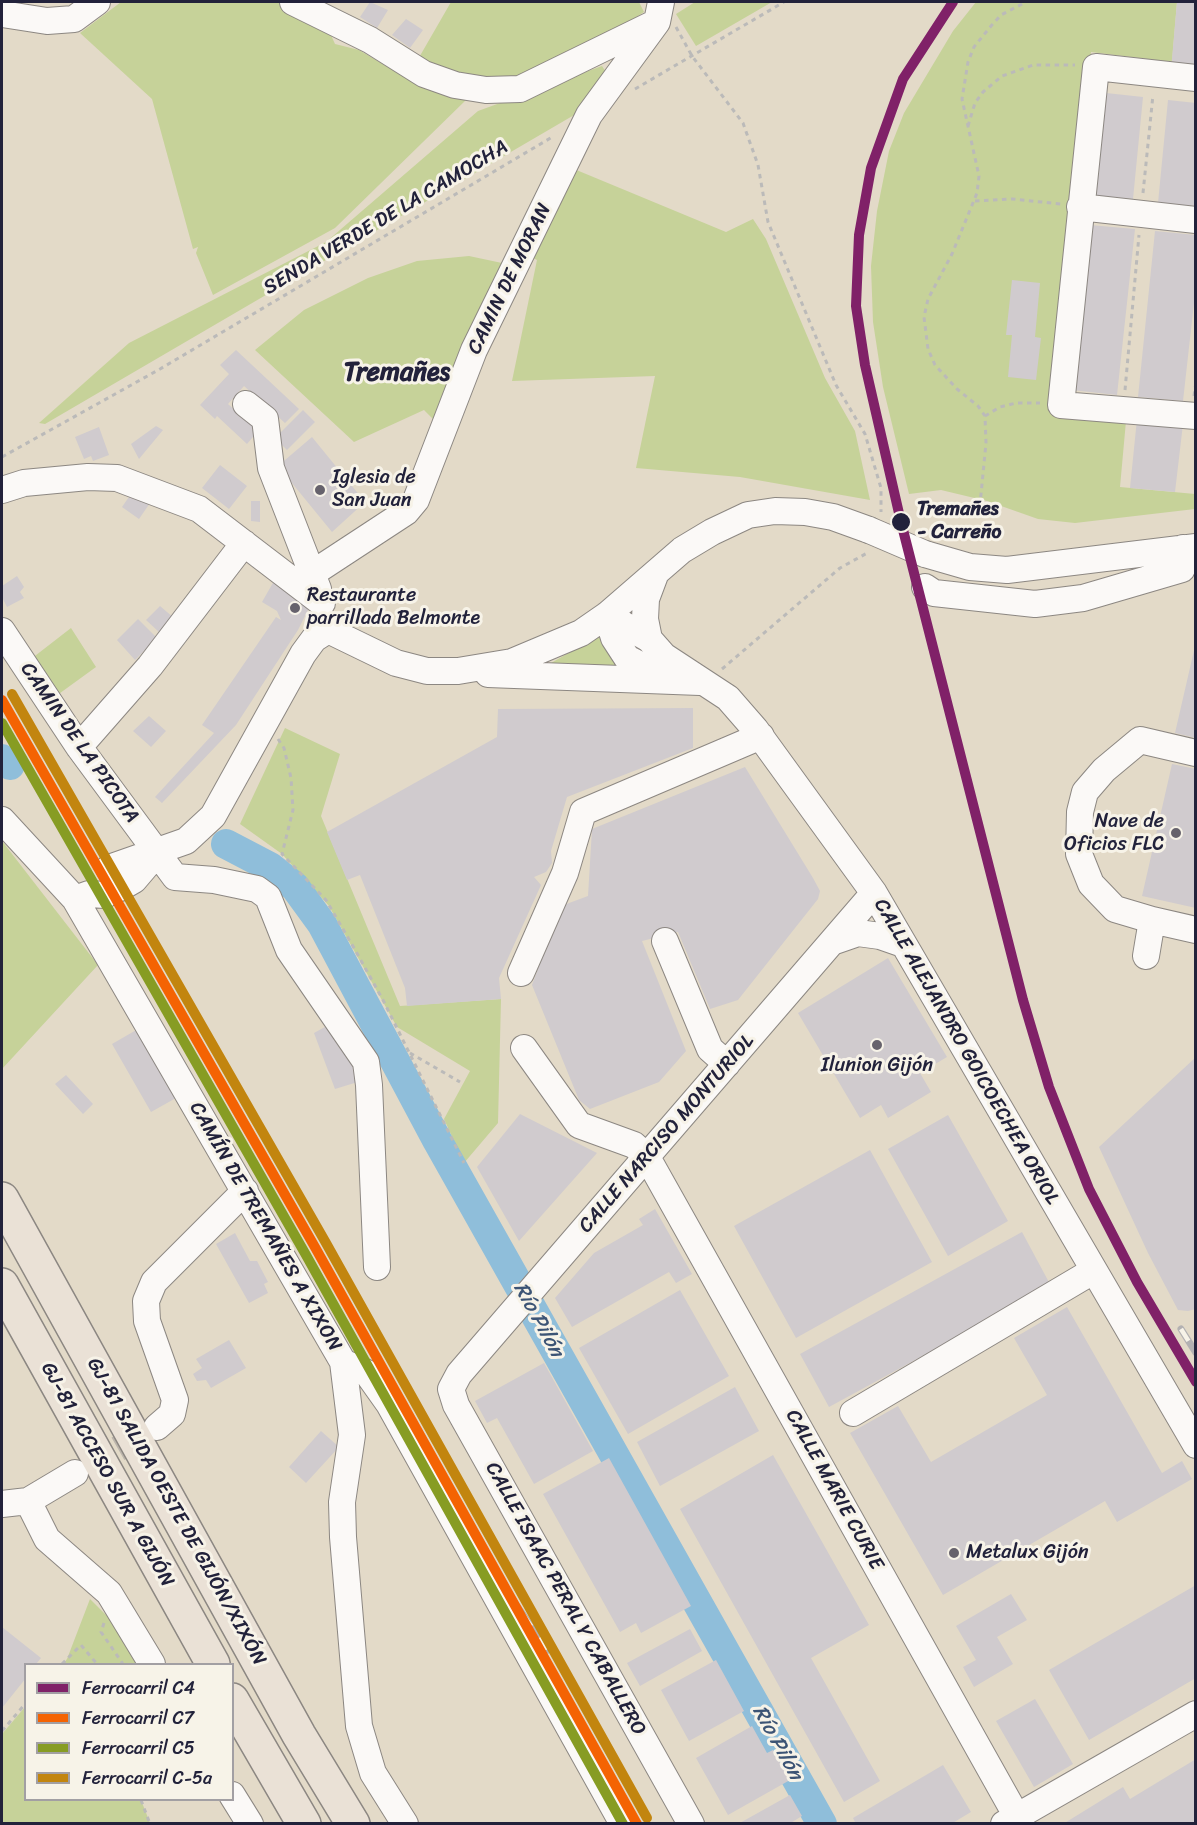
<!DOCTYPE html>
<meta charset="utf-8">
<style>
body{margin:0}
#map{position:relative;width:1197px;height:1825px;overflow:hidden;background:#e3dac8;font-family:Sriracha,sans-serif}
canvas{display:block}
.frame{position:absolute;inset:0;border:3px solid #22223b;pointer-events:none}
.legend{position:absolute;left:24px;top:1663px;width:210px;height:138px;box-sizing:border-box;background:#f7f3e8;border:2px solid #a29fa3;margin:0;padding:8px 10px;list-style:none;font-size:18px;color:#22223b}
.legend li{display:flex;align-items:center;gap:12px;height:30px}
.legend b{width:30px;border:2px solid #a29fa3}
</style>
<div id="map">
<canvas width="1197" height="1825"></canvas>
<div class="frame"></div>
<ul class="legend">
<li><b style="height:8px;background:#802168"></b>Ferrocarril C4</li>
<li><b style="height:8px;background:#f46303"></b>Ferrocarril C7</li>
<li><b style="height:8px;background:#879c23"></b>Ferrocarril C5</li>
<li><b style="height:8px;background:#c2850f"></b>Ferrocarril C-5a</li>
</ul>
</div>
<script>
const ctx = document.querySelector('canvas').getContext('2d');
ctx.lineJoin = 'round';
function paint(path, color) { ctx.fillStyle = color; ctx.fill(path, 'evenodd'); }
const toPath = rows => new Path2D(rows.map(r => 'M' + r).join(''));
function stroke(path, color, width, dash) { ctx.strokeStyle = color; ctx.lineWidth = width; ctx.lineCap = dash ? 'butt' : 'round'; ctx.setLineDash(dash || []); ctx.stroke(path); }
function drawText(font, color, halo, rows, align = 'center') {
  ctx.font = font + ' Sriracha,sans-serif'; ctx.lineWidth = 6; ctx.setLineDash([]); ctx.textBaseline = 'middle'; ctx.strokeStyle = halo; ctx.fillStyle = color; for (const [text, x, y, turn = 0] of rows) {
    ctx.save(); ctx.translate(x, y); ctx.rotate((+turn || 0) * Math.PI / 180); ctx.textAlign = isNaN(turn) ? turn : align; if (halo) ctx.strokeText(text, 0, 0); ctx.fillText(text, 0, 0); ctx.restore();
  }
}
const green = toPath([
 [121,2,282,2,326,24,335,44,359,50,413,82,466,100,335,228,213,295,196,253,198,247,193,249,152,99,80,33],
 [451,2,639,2,644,12,616,31,497,85,417,61],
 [695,2,772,2,696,46,676,14],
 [976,2,1177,2,1172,62,1091,52,1056,413,1126,421,1120,487,1195,494,1195,509,1075,523,1038,519,987,501,941,490,909,494,883,387,873,322,871,266,877,211,889,151,904,113,953,31],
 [602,66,608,75,581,111,45,424,39,423,129,343,326,242,478,111],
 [574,169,726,232,753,219,766,239,825,378,855,431,870,500,740,477,636,468,655,376,512,381,537,260,529,256],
 [469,256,502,263,501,268,459,352,438,424,424,410,354,442,255,350,304,310,368,278,417,261],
 [71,628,96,667,56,696,31,659],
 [602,634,629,669,525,670,551,663],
 [285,728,340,754,321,816,400,1006,501,999,498,1123,464,1163,444,1119,470,1071,397,1027,329,906,282,854,240,824],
 [2,841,98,965,2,1069],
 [90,1599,110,1619,137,1664,63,1664,67,1659],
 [25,1707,26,1800,141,1800,150,1823,2,1823,2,1734]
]);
const river = toPath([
 [2,759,10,765],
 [226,844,270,867,295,887,322,924,437,1140,822,1824]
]);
const building = toPath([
 [370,2,388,10,377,28,360,17],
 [1177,2,1196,2,1196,72,1171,70],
 [406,19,423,30,410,48,392,35],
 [1097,92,1143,97,1133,199,1088,195],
 [1168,100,1196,103,1196,206,1158,203],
 [1090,225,1135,229,1117,395,1072,390],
 [1155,231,1196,235,1196,285,1183,401,1138,397],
 [1012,280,1040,283,1035,337,1041,338,1036,380,1008,377,1012,335,1006,335],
 [236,350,299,409,285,423,244,386,228,404,258,431,247,444,217,416,215,419,200,405,229,374,220,365],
 [303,410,315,422,287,450,275,438],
 [1137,419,1183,424,1175,492,1130,488],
 [156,426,163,430,139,459,131,444],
 [99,427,109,455,93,461,91,456,84,459,75,437],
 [312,437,365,502,332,532,278,466],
 [220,465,247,486,229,509,202,488],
 [133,491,150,503,139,519,122,507],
 [251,501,260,501,260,522,251,521],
 [17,576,24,587,20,592,24,598,7,607,2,597,2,586],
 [274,581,306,603,308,610,298,630,236,725,162,803,155,797,214,733,202,725,276,617,281,620,277,611,262,602],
 [160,606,174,618,160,633,146,620],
 [138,619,157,638,135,660,117,640],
 [1195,646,1196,646,1196,738,1175,733],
 [693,708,693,748,567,797,551,851,552,863,546,872,534,877,541,885,499,978,501,999,407,1006,405,988,360,875,347,880,327,832,497,737,498,709],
 [149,716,166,731,151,747,133,731],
 [1172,764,1196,769,1196,908,1142,896],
 [745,767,813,878,820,891,818,899,738,1000,710,1009,678,932,642,941,686,1051,659,1082,590,1109,579,1100,532,985,561,906,588,896,592,829],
 [888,958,947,1057,920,1073,931,1092,888,1118,881,1105,860,1118,798,1013],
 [332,1023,361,1081,335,1089,314,1033],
 [138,1029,176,1098,151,1112,112,1044],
 [1196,1057,1196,1309,1188,1311,1178,1310,1148,1253,1099,1147],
 [66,1075,93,1104,83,1114,55,1084],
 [520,1114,597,1153,519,1241,477,1167],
 [948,1115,1008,1221,948,1256,888,1149],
 [870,1150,932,1262,796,1338,734,1226],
 [655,1209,692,1274,676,1283,669,1272,572,1327,555,1298,594,1253,643,1225,639,1219],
 [1022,1232,1051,1286,829,1407,800,1354],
 [235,1233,250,1261,257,1261,268,1282,264,1284,268,1293,249,1303,216,1244],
 [680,1290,729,1376,628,1434,579,1348],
 [1067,1307,1162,1473,1182,1461,1192,1479,1117,1522,1105,1501,943,1595,850,1433,898,1406,931,1462,1047,1395,1014,1338],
 [229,1340,246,1368,211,1388,206,1380,197,1381,193,1374,202,1368,196,1359],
 [544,1363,593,1451,534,1484,497,1418,487,1423,475,1401],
 [735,1387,759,1431,660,1486,637,1442],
 [321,1431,339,1447,306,1483,289,1467],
 [773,1455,869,1625,811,1658,880,1781,844,1802,680,1509],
 [609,1458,691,1606,641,1633,636,1623,620,1632,543,1494],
 [1196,1585,1196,1678,1089,1740,1049,1670],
 [1011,1594,1027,1620,997,1637,1013,1664,974,1687,963,1667,976,1660,956,1626],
 [2,1627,41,1658,36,1664,26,1664,26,1678,2,1708],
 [690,1629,702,1651,640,1686,627,1663],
 [716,1660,744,1711,689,1741,661,1690],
 [1035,1699,1073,1764,1034,1787,996,1721],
 [752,1726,767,1753,773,1750,790,1780,728,1815,696,1758],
 [1196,1759,1196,1824,1063,1824,1123,1787,1130,1799],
 [943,1765,971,1812,951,1824,856,1824,853,1818],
 [790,1795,802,1816,789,1824,738,1824]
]);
const minorTunnel = toPath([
 [84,1468,151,1430]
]);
const path = toPath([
 [676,27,692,56,743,123,758,165,768,222,836,385,865,434,881,488,881,512],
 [635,89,784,2],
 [968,126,975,103,983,92,1002,76,1033,65,1075,65],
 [1143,193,1153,95],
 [975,201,1012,199,1061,204],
 [1125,390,1139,235],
 [1194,396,1196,382],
 [985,416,1000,407,1016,403,1040,403],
 [2,457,160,369,554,136],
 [979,515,986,443,985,416,978,406,957,389,935,365,928,349,924,317,928,299,952,254,977,193,979,176,962,99,968,62,974,47,991,26,1001,15,1026,2],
 [722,669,840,568,869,552],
 [278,739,284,748,291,778,293,810,282,854,326,900,354,948,383,1000,464,1163],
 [410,1053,460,1082],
 [104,1623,101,1632,123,1664],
 [62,1664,81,1645,97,1664],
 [2,1731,26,1703],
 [141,1800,150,1824]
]);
const minor = toPath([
 [293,2,370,40,424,74,455,85,486,90,520,89,655,23],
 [2,14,47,21,74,19,97,2],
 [1196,78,1096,67,1061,405,1196,416],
 [1080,207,1196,220],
 [246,404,265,419,271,468,318,589],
 [2,490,24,483,88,477,117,478,199,509,322,603],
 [925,554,970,567,1007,570,1196,547],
 [313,573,406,512,416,500,474,350,589,115,657,22,661,2],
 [925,587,934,593,1035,604,1083,598,1182,569,1183,548],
 [607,615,649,639,664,656,728,698,755,729,874,893,1196,1445],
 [607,615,614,638,627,658,661,676],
 [2,631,79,747,175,877,214,880,257,889,268,897,289,950,366,1062,369,1085,377,1267],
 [649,639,645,619,646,599,655,575],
 [488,674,700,682],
 [79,747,150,666,244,543],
 [2,820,75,899,343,1362,352,1435,342,1502,343,1537,359,1726,373,1773,405,1824],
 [109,868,186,841,213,816,303,654,314,639,328,630,396,663,427,671,458,671,512,662,581,633,607,615,682,550,712,532,748,515,775,511,805,512,833,517,869,530],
 [120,888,134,880,157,853],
 [75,899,89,894,105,895],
 [1152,920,1196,930],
 [665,941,710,1049,727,1064],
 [832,942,858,933,880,936,903,944],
 [1146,956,1152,920,1115,909,1091,884,1079,854,1080,812,1085,792,1104,770,1140,740,1196,753],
 [521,973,565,873,583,812,761,736],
 [524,1048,579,1125,634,1145,647,1157,1021,1824],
 [343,1362,367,1373,389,1404,623,1824],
 [853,1413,1093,1271],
 [157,1427,172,1414,175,1400,147,1321,146,1301,154,1282,245,1191],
 [28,1501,47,1539,109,1593,152,1664],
 [2,1504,28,1501,75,1473],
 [232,1795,250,1824],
 [691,1824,456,1405,451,1389,459,1374,874,893],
 [1004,1824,1196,1714]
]);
const highway = toPath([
 [2,1199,299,1735,353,1824],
 [2,1285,213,1664],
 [232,1700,304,1824]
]);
const rail = toPath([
 [1181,1329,1196,1353],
 [507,1592,548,1650]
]);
const minorBridge = toPath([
 [869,530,925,554]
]);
const rail1 = toPath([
 [953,2,903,79,871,168,859,235,856,306,865,365,901,522,1023,1000,1049,1087,1089,1189,1137,1282,1196,1382]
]);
const rail2 = toPath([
 [2,700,316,1249,637,1824]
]);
const rail3 = toPath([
 [2,723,306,1255,623,1824]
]);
const rail4 = toPath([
 [12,694,326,1243,647,1818]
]);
const markers = [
 [320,490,6,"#66626c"],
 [901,522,10,"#22223b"],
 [295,608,6,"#66626c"],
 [1176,833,6,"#66626c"],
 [877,1045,6,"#66626c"],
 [954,1553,6,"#66626c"]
];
const streetNames = [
 ["SENDA VERDE DE LA CAMOCHA",386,218,-31],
 ["CAMIN DE MORAN",510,279,-64],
 ["CAMIN DE LA PICOTA",79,743,55],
 ["CALLE ALEJANDRO GOICOECHEA ORIOL",966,1052,60],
 ["CALLE NARCISO MONTURIOL",667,1134,-49],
 ["CAMÍN DE TREMAÑES A XIXON",265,1227,60],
 ["GJ-81 ACCESO SUR A GIJÓN",107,1475,61],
 ["CALLE MARIE CURIE",834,1490,61],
 ["GJ-81 SALIDA OESTE DE GIJÓN/XIXÓN",176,1512,61],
 ["CALLE ISAAC PERAL Y CABALLERO",565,1599,61]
];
const poiNames = [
 ["Iglesia de",332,478],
 ["San Juan",332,501],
 ["Restaurante",307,596],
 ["parrillada Belmonte",307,619],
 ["Nave de",1164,822,"right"],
 ["Oficios FLC",1164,845,"right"],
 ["Ilunion Gijón",877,1066,"center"],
 ["Metalux Gijón",966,1553]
];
const stopNames = [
 ["Tremañes",917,510],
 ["- Carreño",917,533]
];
const waterNames = [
 ["Río Pilón",538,1320,61],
 ["Río Pilón",777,1743,61]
];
const districtNames = [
 ["Tremañes",397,373]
];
paint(green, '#c6d299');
stroke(river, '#8fbeda', 30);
paint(building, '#d0cbce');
stroke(minorTunnel, '#bcb5ac', 26, [26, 13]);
stroke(minor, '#8c8782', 28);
stroke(highway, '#8c8782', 36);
stroke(path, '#bbbab9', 3, [4.5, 4.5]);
stroke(minor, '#fbf9f7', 26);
stroke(highway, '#eae1d6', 33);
stroke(rail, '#b3b1b2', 7);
stroke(rail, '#f7f3e8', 4.5, [14]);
stroke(minorBridge, '#8c8782', 28, []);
stroke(minorBridge, '#fbf9f7', 26);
stroke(rail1, '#802168', 10);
stroke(rail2, '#f46303', 10);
stroke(rail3, '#879c23', 10);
stroke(rail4, '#c2850f', 10);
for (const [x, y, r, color] of markers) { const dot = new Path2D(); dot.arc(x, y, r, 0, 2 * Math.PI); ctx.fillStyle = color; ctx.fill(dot); stroke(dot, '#f7f3e8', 2); }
drawText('20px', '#22223b', '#f7f3e8', streetNames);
drawText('20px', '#22223b', '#f7f3e8', poiNames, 'left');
drawText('bold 20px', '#22223b', '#f7f3e8', stopNames, 'left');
drawText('italic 21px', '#3c5475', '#f7f3e8', waterNames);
drawText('bold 26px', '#22223b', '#f7f3e8', districtNames);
</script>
